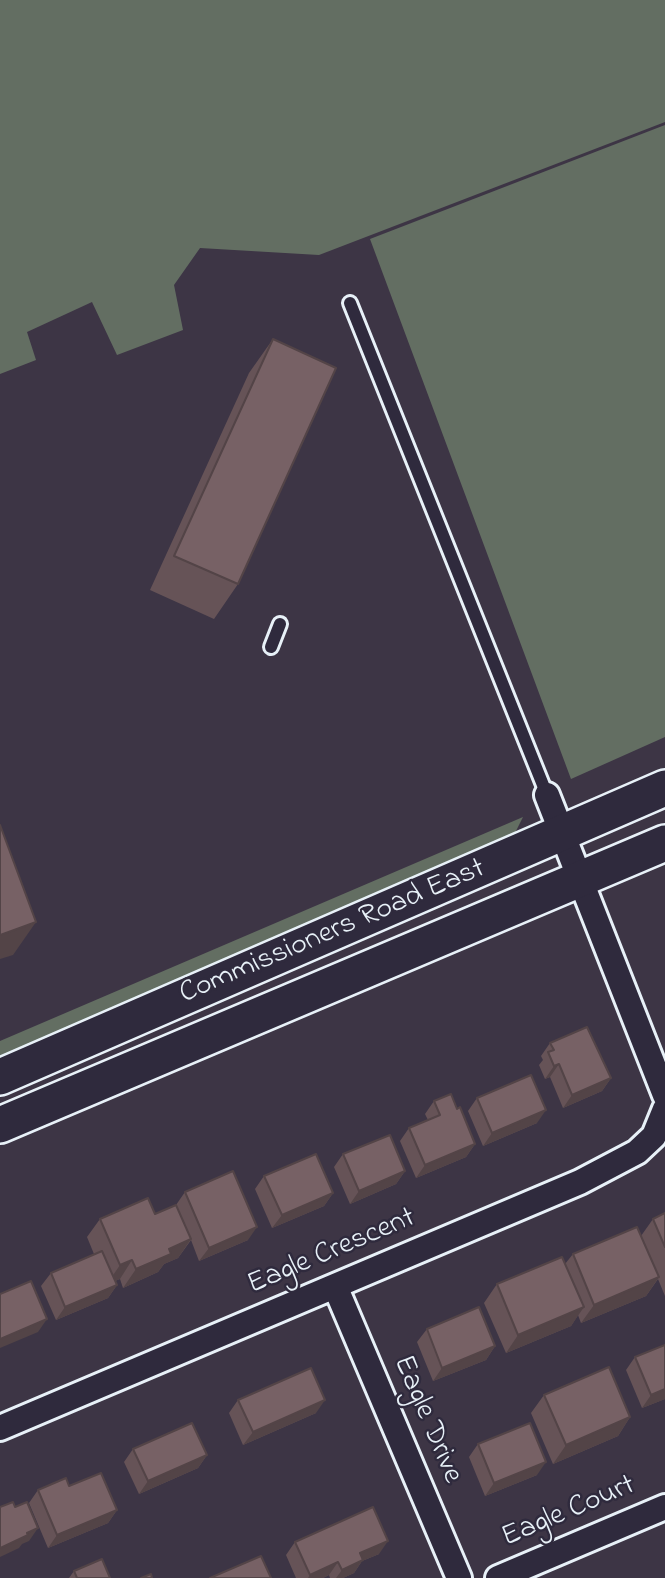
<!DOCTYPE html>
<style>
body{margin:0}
canvas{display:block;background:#3d3545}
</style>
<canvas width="665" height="1578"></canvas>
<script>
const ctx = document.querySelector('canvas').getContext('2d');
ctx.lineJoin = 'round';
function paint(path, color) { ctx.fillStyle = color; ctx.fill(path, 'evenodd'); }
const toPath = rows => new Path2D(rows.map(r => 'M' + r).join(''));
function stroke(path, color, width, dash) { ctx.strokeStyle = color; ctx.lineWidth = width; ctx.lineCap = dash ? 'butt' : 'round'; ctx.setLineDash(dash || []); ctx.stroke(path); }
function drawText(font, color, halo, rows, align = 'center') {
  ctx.font = font + ' "Indie Flower",sans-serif'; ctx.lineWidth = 5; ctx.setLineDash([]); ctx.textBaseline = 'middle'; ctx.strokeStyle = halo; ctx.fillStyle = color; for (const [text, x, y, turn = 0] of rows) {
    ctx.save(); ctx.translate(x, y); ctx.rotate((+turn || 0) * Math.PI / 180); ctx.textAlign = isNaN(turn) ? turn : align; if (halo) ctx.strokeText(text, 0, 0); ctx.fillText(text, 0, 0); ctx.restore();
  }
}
const green = toPath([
 [0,0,665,0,665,122,319,255,200,248,174,285,183,330,117,355,92,302,27,332,36,360,0,374],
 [665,125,665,737,571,779,370,239],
 [523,817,514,835,0,1065,0,1041]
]);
const lane = toPath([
 [350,303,547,795],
 [271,647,280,624]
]);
const street = toPath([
 [547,795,665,1095],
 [335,1286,459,1578],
 [0,1428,580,1182,637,1152,654,1136,665,1109],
 [498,1578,665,1507]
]);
const secondary = toPath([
 [0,1077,665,788],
 [0,1125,665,843]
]);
const wall = toPath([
 [273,339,238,584,214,619,150,590,249,373],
 [550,1043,611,1078,602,1091,563,1108,550,1077,545,1079,539,1065,543,1060,541,1056],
 [477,1098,537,1123,483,1146,468,1111],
 [434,1101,457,1109,475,1144,466,1157,416,1178,400,1141,409,1128,428,1120,425,1114],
 [343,1154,405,1171,396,1184,350,1204,334,1167],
 [264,1176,333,1193,324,1206,272,1228,255,1189],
 [185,1192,248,1240,199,1261,191,1240,178,1258,164,1264,158,1272,123,1288,120,1279,115,1281,117,1285,108,1298,56,1320,41,1286,51,1273,94,1254,87,1237,100,1219,155,1214,176,1205],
 [665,1213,665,1296,658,1279,646,1296,581,1323,578,1315,571,1326,506,1353,484,1303,497,1284,565,1264,573,1254,641,1236,653,1219],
 [427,1329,495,1346,486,1360,433,1381,417,1342],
 [665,1345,665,1399,642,1408,626,1370,635,1357],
 [544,1395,630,1417,618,1436,553,1464,531,1413],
 [238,1400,316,1413,243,1445,229,1413],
 [478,1444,537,1475,485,1496,469,1457],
 [133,1449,207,1455,198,1468,139,1494,124,1462],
 [69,1486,117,1510,108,1523,48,1548,29,1503,38,1490],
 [295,1542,379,1554,362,1561,354,1573,343,1578,330,1578,329,1575,323,1578,296,1578,286,1555],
 [74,1571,110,1578,69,1578]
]);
const shadedWall = toPath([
 [36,922,13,955,0,959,0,935],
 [559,1064,550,1077,545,1079,554,1066],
 [611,1078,602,1091,563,1108,572,1095],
 [546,1110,537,1123,483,1146,492,1133],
 [475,1144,466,1157,416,1178,425,1165],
 [405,1171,396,1184,350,1204,359,1191],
 [333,1193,324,1206,272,1228,282,1215],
 [257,1227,248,1240,199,1261,209,1248],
 [191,1239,178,1258,164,1264,158,1272,123,1288,136,1269,169,1249],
 [132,1260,120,1279,107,1284,120,1265],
 [659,1277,646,1296,581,1323,594,1305],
 [117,1285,108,1298,56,1320,65,1307],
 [584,1307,571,1326,506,1353,518,1335],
 [47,1319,38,1332,0,1348,0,1339],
 [495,1346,486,1360,433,1381,442,1368],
 [665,1389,665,1399,642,1408,651,1395],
 [325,1400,316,1413,243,1445,253,1432],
 [630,1417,618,1436,553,1464,566,1445],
 [207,1455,198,1468,139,1494,148,1481],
 [546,1462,537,1475,485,1496,494,1483],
 [117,1510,108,1523,48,1548,57,1535],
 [38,1528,29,1541,22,1544,19,1548,0,1557,0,1548],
 [388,1541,379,1554,362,1561,354,1573,343,1578,336,1578,342,1570,360,1553],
 [338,1562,329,1575,323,1578,308,1578,310,1575]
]);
const building = toPath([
 [273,339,336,368,238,584,174,556,273,339],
 [0,825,36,922,0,935,0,825],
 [587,1027,611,1078,572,1095,559,1064,554,1066,548,1052,554,1050,550,1043,587,1027],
 [531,1075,546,1110,492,1133,477,1098,531,1075],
 [451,1094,457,1109,460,1107,475,1144,425,1165,409,1128,440,1115,434,1101,451,1094],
 [390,1135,405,1171,359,1191,343,1154,390,1135],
 [316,1154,333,1193,282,1215,264,1176,316,1154],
 [233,1171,257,1227,209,1248,185,1192,233,1171],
 [148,1198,155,1214,176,1205,191,1239,169,1249,171,1254,136,1269,132,1260,120,1265,100,1219,148,1198],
 [665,1213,665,1247,653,1219,665,1213],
 [637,1227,659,1277,594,1305,573,1254,637,1227],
 [102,1251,117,1285,65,1307,51,1273,102,1251],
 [562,1257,584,1307,518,1335,497,1284,562,1257],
 [31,1281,47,1319,0,1339,0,1294,31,1281],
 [479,1307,495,1346,442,1368,427,1329,479,1307],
 [665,1345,665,1389,651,1395,635,1357,665,1345],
 [609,1367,630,1417,566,1445,544,1395,609,1367],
 [311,1368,325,1400,253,1432,238,1400,311,1368],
 [192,1423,207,1455,148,1481,133,1449,192,1423],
 [530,1423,546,1462,494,1483,478,1444,530,1423],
 [101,1473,117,1510,57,1535,38,1490,66,1478,69,1486,101,1473],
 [13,1502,15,1507,27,1502,38,1528,27,1533,28,1535,0,1548,0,1507,13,1502],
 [373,1507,388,1541,360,1553,363,1560,342,1570,338,1562,310,1575,295,1542,373,1507],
 [261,1556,271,1578,210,1578,261,1556],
 [102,1559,110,1578,77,1578,74,1571,102,1559],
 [151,1574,152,1578,141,1578,151,1574]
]);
const streetNames = [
 ["Commissioners Road East",333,933,-23],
 ["Eagle Crescent",332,1253,-23],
 ["Eagle Drive",426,1420,67],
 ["Eagle Court",569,1513,-23]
];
paint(green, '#636e62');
stroke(lane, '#e8f1f8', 18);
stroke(street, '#e8f1f8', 30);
stroke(secondary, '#e8f1f8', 40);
stroke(lane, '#2f2a3d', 12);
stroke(street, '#2f2a3d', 24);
stroke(secondary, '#2f2a3d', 35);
paint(wall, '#665357');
paint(shadedWall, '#534447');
paint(building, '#776165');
stroke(building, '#534447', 2);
drawText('30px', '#e8f1f8', '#2f2a3d', streetNames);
</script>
